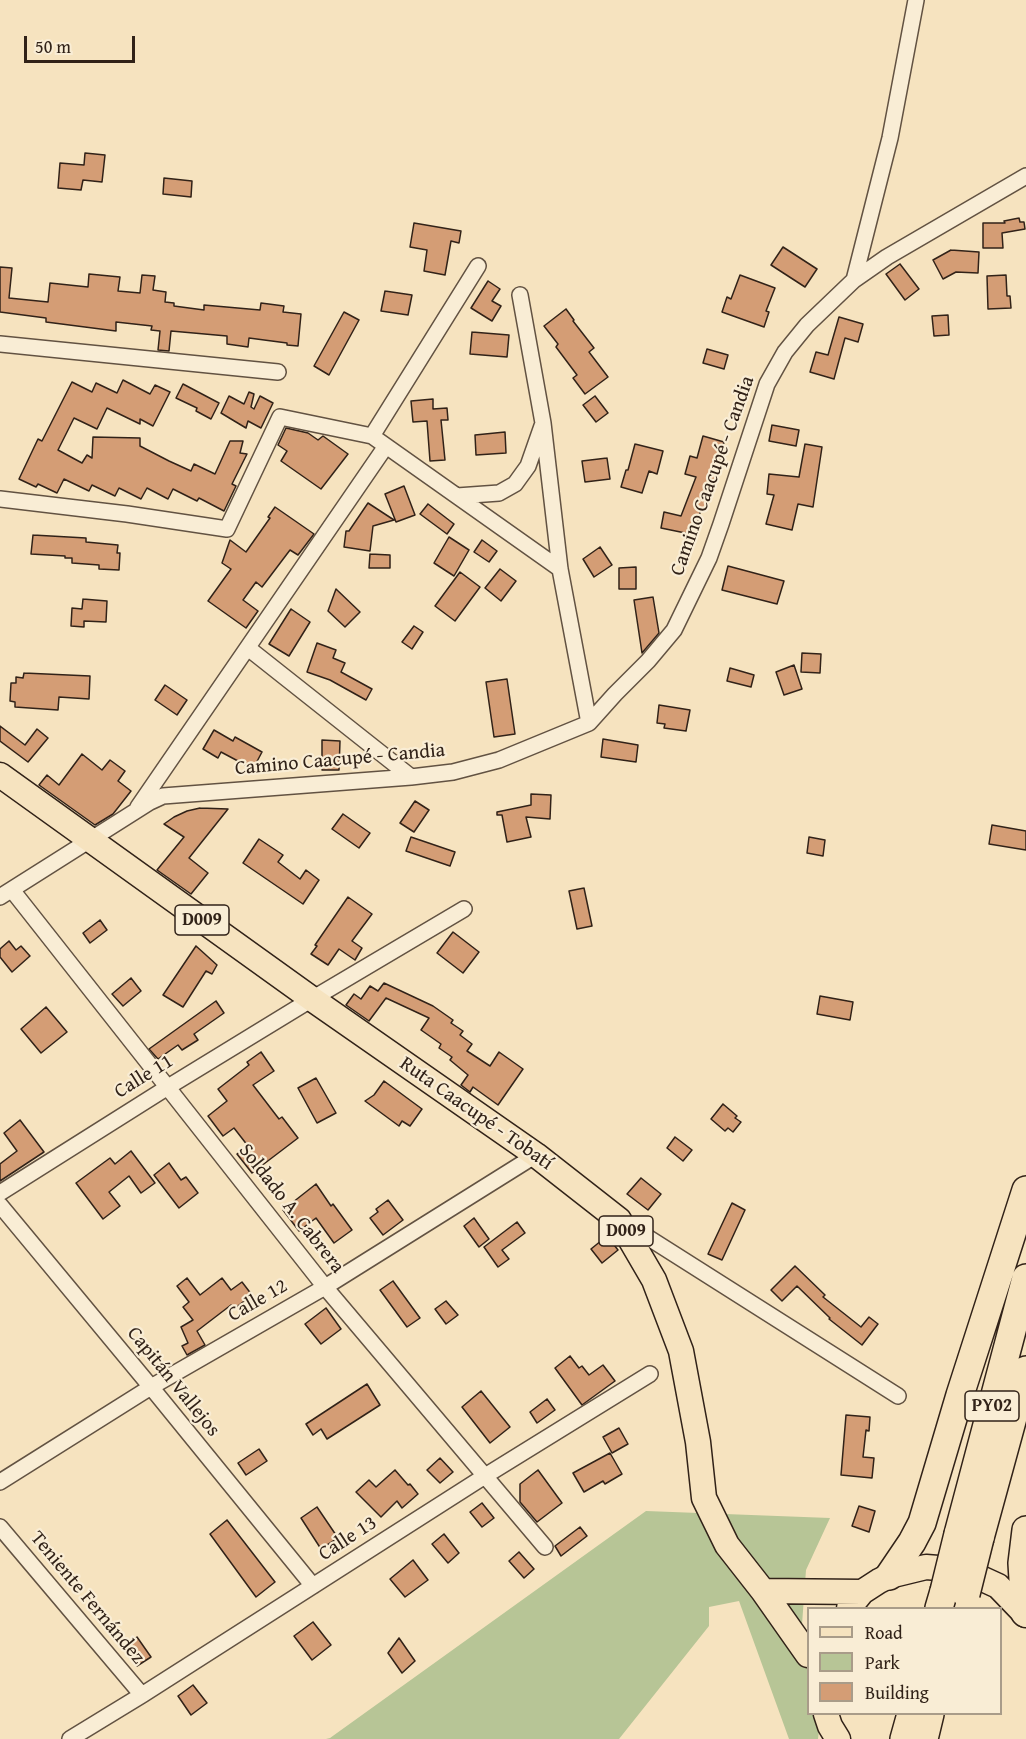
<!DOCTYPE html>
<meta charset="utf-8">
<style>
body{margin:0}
#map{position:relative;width:1026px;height:1739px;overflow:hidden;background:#f6e3bf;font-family:"Gentium Book Plus",serif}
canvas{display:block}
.legend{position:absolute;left:807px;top:1607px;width:195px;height:108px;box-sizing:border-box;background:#f9edd5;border:2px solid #a99c89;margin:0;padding:8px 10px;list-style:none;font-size:18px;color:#312218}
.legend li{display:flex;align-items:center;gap:12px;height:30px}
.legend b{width:30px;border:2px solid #a99c89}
.scale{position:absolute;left:24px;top:36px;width:111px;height:27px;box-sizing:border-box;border:3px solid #312218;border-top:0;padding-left:8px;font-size:18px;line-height:21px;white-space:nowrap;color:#312218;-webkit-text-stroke:4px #f9edd5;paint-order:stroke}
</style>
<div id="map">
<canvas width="1026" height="1739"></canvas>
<ul class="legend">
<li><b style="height:8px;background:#f6e3bf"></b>Road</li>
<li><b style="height:16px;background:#b7c596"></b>Park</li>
<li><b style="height:16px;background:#d49d75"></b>Building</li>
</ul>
<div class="scale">50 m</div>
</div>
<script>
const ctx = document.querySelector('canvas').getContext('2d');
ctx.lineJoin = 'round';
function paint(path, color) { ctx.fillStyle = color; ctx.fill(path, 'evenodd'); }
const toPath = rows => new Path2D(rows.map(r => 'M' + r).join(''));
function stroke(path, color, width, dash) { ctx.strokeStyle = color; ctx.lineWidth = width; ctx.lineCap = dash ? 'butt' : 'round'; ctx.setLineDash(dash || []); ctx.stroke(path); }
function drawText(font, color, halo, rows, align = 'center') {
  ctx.font = font + ' "Gentium Book Plus",serif'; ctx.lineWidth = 4.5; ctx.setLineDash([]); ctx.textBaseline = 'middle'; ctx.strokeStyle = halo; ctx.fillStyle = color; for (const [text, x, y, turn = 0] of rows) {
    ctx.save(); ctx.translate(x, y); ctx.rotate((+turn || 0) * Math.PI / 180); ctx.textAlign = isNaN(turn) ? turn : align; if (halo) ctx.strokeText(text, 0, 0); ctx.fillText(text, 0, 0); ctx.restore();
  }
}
const green = toPath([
 [646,1511,830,1518,806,1570,801,1638,808,1661,808,1714,821,1714,818,1739,789,1739,739,1601,709,1607,709,1626,619,1739,326,1739,330,1738]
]);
const building = toPath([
 [85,153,105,155,102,182,83,180,81,190,58,188,60,163,84,165,85,153],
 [164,178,192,181,191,197,163,194,164,178],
 [1019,218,1020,222,1024,222,1025,229,1002,233,1003,248,983,248,983,223,1005,223,1004,221,1019,218],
 [414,223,461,231,459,243,451,241,445,275,424,271,427,250,410,247,414,223],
 [783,247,817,269,805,287,771,265,783,247],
 [951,250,979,252,978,273,956,272,943,279,933,260,951,250],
 [900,264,919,289,905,300,886,274,900,264],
 [0,267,12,268,9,298,48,302,50,283,88,287,89,274,120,277,118,291,140,293,142,275,155,276,153,290,166,292,165,302,174,303,174,306,204,310,204,305,260,310,261,303,284,306,283,312,301,314,298,346,287,345,287,343,249,338,248,347,227,344,227,336,171,331,169,351,158,350,160,331,151,330,152,326,116,322,116,331,46,322,46,318,0,312,0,267],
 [740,275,775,288,766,311,769,312,764,327,722,312,727,297,731,299,740,275],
 [1006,275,1007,296,1010,296,1011,308,988,309,987,276,1006,275],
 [488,281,500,289,492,301,501,306,492,321,471,308,488,281],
 [385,291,412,295,408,315,381,311,385,291],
 [566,309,574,320,573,321,594,348,589,352,608,377,585,394,573,378,577,375,556,347,558,344,544,326,566,309],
 [344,312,359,320,329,375,314,366,344,312],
 [948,315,949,335,934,336,932,316,948,315],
 [839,317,863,324,858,342,845,338,834,379,810,372,816,352,828,355,839,317],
 [472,332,509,335,507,357,470,354,472,332],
 [707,349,728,355,724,369,703,363,707,349],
 [123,380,150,394,155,385,170,392,153,426,140,419,140,424,107,408,97,429,74,418,58,450,82,463,87,455,92,458,93,437,140,438,140,446,169,461,191,471,194,464,215,474,230,441,243,441,240,453,247,454,232,484,236,486,224,511,199,498,197,501,173,489,168,499,147,488,141,499,119,488,115,496,92,485,89,491,64,479,57,493,38,484,36,487,19,479,38,439,42,441,72,382,92,392,96,383,117,393,123,380],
 [183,384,219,403,211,419,196,411,197,408,176,398,183,384],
 [249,392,254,394,251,407,254,409,260,396,273,403,261,428,248,421,246,428,221,413,229,396,244,404,249,392],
 [595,396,608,413,596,422,583,405,595,396],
 [433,399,433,409,447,408,448,420,441,420,445,460,430,461,427,421,413,422,411,401,433,399],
 [772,425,799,430,796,446,769,441,772,425],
 [286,428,308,433,318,440,323,436,348,454,321,489,281,461,287,451,278,445,286,428],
 [505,432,506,453,476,455,475,435,505,432],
 [703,436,724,442,714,487,706,510,701,508,695,535,661,528,664,512,681,516,696,477,685,474,690,456,697,458,703,436],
 [635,444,663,451,657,474,649,471,642,493,621,487,626,470,628,470,635,444],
 [805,444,822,447,813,507,798,504,792,530,766,524,774,495,767,494,769,474,799,477,805,444],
 [607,458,610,479,585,482,582,461,607,458],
 [404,486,415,515,396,522,385,494,404,486],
 [368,503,394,520,373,526,370,551,344,547,346,531,349,531,368,503],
 [428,504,454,524,447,534,420,514,428,504],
 [275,507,314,534,298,555,290,550,262,587,256,582,243,600,258,611,246,628,208,601,231,569,222,563,230,540,246,552,270,518,268,517,275,507],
 [33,535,86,538,86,542,118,545,117,553,120,553,119,570,99,569,99,565,72,563,72,558,65,558,65,556,31,554,33,535],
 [449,537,469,550,454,576,434,563,449,537],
 [482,540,497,551,489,562,474,552,482,540],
 [600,547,612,565,594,577,583,559,600,547],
 [370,554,390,555,390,568,369,568,370,554],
 [728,566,784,581,777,604,722,590,728,566],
 [636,567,636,589,619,589,619,568,636,567],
 [500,569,516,581,501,601,485,588,500,569],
 [460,572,480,587,455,621,435,606,460,572],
 [336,589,360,612,345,627,328,611,336,589],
 [653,597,659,633,642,653,634,600,653,597],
 [83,599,107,601,106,622,84,621,84,627,71,626,72,608,82,609,83,599],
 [291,609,310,622,289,656,269,644,291,609],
 [414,626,423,632,412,649,402,642,414,626],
 [317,643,336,650,333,658,345,663,341,672,372,689,366,700,330,680,307,672,317,643],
 [802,653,821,654,820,673,801,672,802,653],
 [794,665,802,689,784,695,776,672,794,665],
 [730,668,754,675,751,687,727,681,730,668],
 [24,673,90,676,89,699,59,697,58,710,15,707,15,702,10,701,11,683,16,683,16,677,23,678,24,673],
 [507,679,515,734,494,737,486,682,507,679],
 [165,685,187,700,177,715,155,700,165,685],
 [659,705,690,710,686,731,664,728,665,724,657,723,659,705],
 [0,726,25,745,37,729,48,738,28,762,0,741,0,726],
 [214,730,233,741,235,737,262,752,253,769,221,752,218,758,203,749,214,730],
 [603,739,638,745,636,762,601,757,603,739],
 [322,740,340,741,339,770,322,770,322,740],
 [82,754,102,770,110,760,125,771,118,781,131,791,113,814,95,825,39,785,47,775,59,785,82,754],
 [531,794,551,795,550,819,526,817,531,837,507,842,502,815,497,815,497,812,531,805,531,794],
 [415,801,429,810,414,832,400,823,415,801],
 [200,808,228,809,189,858,208,873,191,894,157,870,184,837,164,824,174,817,187,811,200,808],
 [343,814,370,833,359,848,332,829,343,814],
 [992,825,1026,831,1026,850,989,844,992,825],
 [411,837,455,852,450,866,406,851,411,837],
 [809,837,825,840,823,856,807,853,809,837],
 [259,839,283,855,278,862,300,879,306,870,319,880,303,904,243,863,259,839],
 [584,888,592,926,577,929,569,891,584,888],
 [348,897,372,914,352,941,362,948,355,960,339,949,328,965,311,954,317,946,315,945,348,897],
 [100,920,107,930,90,943,83,933,100,920],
 [453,932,479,952,463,973,437,953,453,932],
 [9,941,16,950,21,946,30,956,12,972,0,957,0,949,9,941],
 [196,946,217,965,212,974,206,971,183,1007,163,995,196,946],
 [131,978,141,991,123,1006,112,994,131,978],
 [384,983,433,1006,453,1020,451,1023,463,1031,460,1035,472,1044,467,1051,490,1066,499,1052,523,1069,498,1105,473,1087,470,1092,461,1085,468,1075,450,1060,452,1057,439,1048,441,1044,421,1030,429,1018,386,998,369,1021,346,1005,354,994,361,999,370,986,378,991,384,983],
 [820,996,853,1002,850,1020,817,1014,820,996],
 [216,1001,224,1013,194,1034,198,1040,182,1050,178,1045,158,1059,149,1049,216,1001],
 [46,1007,67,1032,41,1053,21,1029,46,1007],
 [261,1052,274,1071,253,1085,279,1119,282,1117,298,1138,252,1173,237,1154,248,1146,234,1128,223,1136,208,1116,227,1101,218,1089,249,1065,247,1062,261,1052],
 [316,1078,336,1113,317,1123,298,1088,316,1078],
 [384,1081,422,1109,410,1126,402,1121,399,1126,365,1101,374,1095,384,1081],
 [723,1104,737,1116,735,1118,741,1122,733,1132,728,1128,725,1131,711,1119,723,1104],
 [20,1120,44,1152,0,1181,0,1164,17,1151,4,1133,20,1120],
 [675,1137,692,1150,683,1161,667,1148,675,1137],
 [131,1151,155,1183,141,1193,129,1176,109,1192,120,1206,103,1219,76,1183,110,1158,115,1164,131,1151],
 [169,1163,181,1180,186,1177,198,1193,179,1208,154,1175,169,1163],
 [641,1178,661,1194,648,1210,627,1194,641,1178],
 [316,1184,331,1206,333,1204,352,1230,334,1243,316,1218,299,1231,283,1210,316,1184],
 [388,1200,403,1220,383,1235,370,1218,378,1212,376,1209,388,1200],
 [732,1203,745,1210,722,1260,708,1254,732,1203],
 [474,1218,489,1239,479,1247,464,1226,474,1218],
 [517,1222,525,1233,502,1250,509,1259,498,1267,484,1247,517,1222],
 [607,1236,618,1250,602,1263,591,1249,607,1236],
 [795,1266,825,1295,823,1297,861,1327,869,1317,878,1324,862,1345,829,1319,830,1318,797,1286,782,1301,771,1290,795,1266],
 [187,1278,200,1295,222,1278,231,1290,242,1282,252,1295,234,1309,231,1305,197,1331,205,1345,187,1355,182,1346,188,1343,181,1327,193,1320,183,1307,189,1302,177,1286,187,1278],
 [393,1281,420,1318,407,1327,380,1290,393,1281],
 [446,1301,458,1315,446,1324,435,1309,446,1301],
 [326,1308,341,1329,321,1344,305,1324,326,1308],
 [570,1356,579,1368,582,1366,589,1375,603,1365,615,1381,582,1405,555,1368,570,1356],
 [367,1384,380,1405,327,1439,321,1429,313,1435,306,1424,367,1384],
 [481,1391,510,1427,490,1443,462,1407,481,1391],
 [547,1399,555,1410,537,1423,530,1412,547,1399],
 [846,1415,870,1417,869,1431,866,1430,863,1457,874,1458,872,1478,841,1475,846,1415],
 [619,1428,628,1444,612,1453,603,1437,619,1428],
 [259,1449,267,1461,246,1475,238,1463,259,1449],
 [610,1453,622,1474,605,1484,603,1481,584,1492,573,1473,610,1453],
 [440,1458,453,1472,440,1483,427,1470,440,1458],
 [395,1470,408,1485,410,1484,418,1494,402,1508,397,1501,381,1517,356,1492,369,1480,376,1487,395,1470],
 [538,1470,562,1503,537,1522,520,1502,520,1484,538,1470],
 [482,1503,494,1518,482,1527,470,1512,482,1503],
 [859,1506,875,1511,869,1532,852,1526,859,1506],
 [317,1507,338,1538,321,1549,301,1518,317,1507],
 [227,1520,275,1582,256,1597,210,1534,227,1520],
 [580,1527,587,1536,561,1556,555,1546,580,1527],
 [444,1534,459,1553,448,1563,432,1544,444,1534],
 [519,1552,534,1569,524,1578,509,1561,519,1552],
 [413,1560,428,1580,405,1597,390,1579,413,1560],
 [313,1622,331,1645,312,1660,294,1636,313,1622],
 [137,1637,151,1657,137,1666,124,1646,137,1637],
 [399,1638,415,1661,402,1673,388,1653,399,1638],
 [193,1685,207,1703,191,1715,178,1696,193,1685]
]);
const street = toPath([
 [854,280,890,138,916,0],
 [520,295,543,423,560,569,589,723],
 [0,344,278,372],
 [372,436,478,266],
 [457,496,499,493,515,484,528,466,542,426],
 [0,499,127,514,227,529,280,417,372,436,560,569],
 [248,648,411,777],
 [138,807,386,446],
 [12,890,325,1287,545,1547],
 [0,897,150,802,163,796,411,777,453,772,499,760,589,723,615,694,648,661,674,630,709,558,721,524,767,384,785,352,807,325,854,280,887,257,1026,176],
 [0,1193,168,1087,312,999,464,909],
 [0,1205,151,1387,313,1586],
 [622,1221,898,1396],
 [0,1482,151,1387,325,1287,536,1155],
 [0,1527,142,1695],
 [70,1739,142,1695,485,1476,650,1374]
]);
const primary = toPath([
 [0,775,312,999,536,1155,619,1220,654,1280,681,1351,698,1442,704,1498,727,1545,763,1591,808,1655],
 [763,1591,862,1592],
 [849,1608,862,1592,879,1581,889,1576,926,1567,963,1570,998,1586,1026,1615],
 [826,1714,830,1726,838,1739]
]);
const highway = toPath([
 [958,1534,1026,1278],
 [980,1538,1026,1370],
 [889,1576,912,1542,922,1523,960,1395,1026,1190],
 [939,1608,944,1591],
 [1025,1613,1022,1563,1026,1530],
 [904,1739,911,1714],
 [924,1739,930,1714]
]);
const highwayBridge = toPath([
 [944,1591,958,1534],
 [966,1594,980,1538]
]);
const shields = [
 [202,920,54],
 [626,1231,54],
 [992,1406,54]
];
const shieldNames = [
 ["D009",202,920],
 ["D009",626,1231],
 ["PY02",992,1406]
];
const streetNames = [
 ["Camino Caacupé - Candia",713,476,-70],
 ["Camino Caacupé - Candia",340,760,-5],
 ["Calle 11",144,1077,-32],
 ["Ruta Caacupé - Tobatí",476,1114,35],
 ["Soldado A. Cabrera",291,1209,52],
 ["Calle 12",258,1301,-30],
 ["Capitán Vallejos",173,1382,51],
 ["Calle 13",348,1539,-33],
 ["Teniente Fernández",87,1598,50]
];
paint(green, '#b7c596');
paint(building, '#d49d75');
stroke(building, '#312218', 1.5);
stroke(street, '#625242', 18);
stroke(primary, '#312218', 27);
stroke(highway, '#312218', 30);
stroke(street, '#f9edd5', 15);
stroke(primary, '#f6e3bf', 24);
stroke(highway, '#f6e3bf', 27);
stroke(highwayBridge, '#312218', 30, []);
stroke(highwayBridge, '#f6e3bf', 27);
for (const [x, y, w] of shields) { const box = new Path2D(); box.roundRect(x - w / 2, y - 15, w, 30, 4.5); ctx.fillStyle = '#f9edd5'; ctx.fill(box); stroke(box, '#312218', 1.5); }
drawText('bold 18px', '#312218', null, shieldNames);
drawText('20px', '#312218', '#f9edd5', streetNames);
</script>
